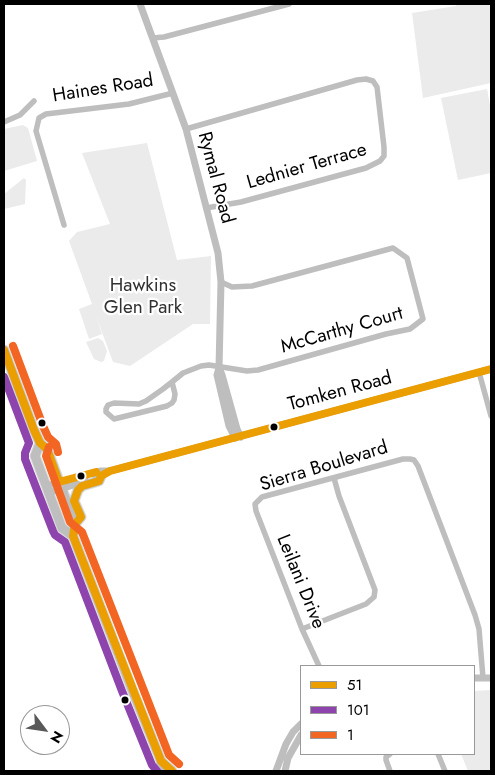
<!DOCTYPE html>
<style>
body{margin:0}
#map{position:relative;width:495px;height:775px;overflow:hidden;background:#fff;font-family:Jost,sans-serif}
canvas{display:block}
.frame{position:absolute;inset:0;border:5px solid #000;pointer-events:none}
.legend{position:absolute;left:300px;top:665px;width:175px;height:90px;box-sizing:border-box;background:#fff;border:1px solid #999;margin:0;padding:6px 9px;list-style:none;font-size:15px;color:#000}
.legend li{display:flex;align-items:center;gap:10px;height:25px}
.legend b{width:25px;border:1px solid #999}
.north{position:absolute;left:20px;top:705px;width:50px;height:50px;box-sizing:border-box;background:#fff;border:1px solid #999;border-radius:50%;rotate:121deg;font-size:14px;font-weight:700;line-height:20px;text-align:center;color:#000}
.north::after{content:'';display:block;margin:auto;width:18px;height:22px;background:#595959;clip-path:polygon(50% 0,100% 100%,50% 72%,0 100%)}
</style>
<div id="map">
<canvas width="495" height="775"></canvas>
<div class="frame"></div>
<ul class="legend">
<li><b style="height:6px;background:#eb9e00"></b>51</li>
<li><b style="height:6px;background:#8e44ad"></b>101</li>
<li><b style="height:6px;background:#f26522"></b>1</li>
</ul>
<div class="north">N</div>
</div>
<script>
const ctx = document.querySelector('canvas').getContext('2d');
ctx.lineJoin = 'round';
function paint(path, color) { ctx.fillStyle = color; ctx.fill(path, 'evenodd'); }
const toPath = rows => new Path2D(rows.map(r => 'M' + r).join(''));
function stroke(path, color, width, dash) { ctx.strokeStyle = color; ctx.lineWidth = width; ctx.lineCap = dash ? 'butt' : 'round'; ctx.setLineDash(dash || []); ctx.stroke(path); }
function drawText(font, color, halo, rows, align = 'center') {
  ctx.font = font + ' Jost,sans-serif'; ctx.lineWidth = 4.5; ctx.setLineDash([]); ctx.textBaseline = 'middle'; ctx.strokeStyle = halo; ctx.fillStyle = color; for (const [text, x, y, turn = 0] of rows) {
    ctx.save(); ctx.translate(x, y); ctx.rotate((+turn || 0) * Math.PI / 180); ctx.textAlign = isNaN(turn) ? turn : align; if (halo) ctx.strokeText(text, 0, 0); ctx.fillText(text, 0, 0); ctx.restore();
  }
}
const green = toPath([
 [456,4,491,4,491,83,423,98,412,13,456,6],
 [487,89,491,110,491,173,458,180,441,98],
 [23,125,28,128,37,161,4,171,4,129],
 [147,143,177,260,211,256,210,324,193,324,130,366,113,362,96,316,102,334,89,339,79,309,92,304,69,241,77,232,110,224,82,153],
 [24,178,26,180,25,204,4,209,4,194],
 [98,338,103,341,107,351,104,361,101,362,94,359,86,342],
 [491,690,491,771,468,771,461,754,474,754,474,691]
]);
const minor = toPath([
 [153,38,164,37,289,4],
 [4,122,20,115,34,101],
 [186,129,357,80,366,79,373,81,377,87,384,147,384,156,380,161,366,168,241,202,206,208],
 [64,225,36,131,39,118,46,114,129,104,173,93],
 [479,372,491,416],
 [172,382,175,394,174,400,172,403,167,406,114,419,106,412,106,409,108,405,114,403,139,404,146,401,163,389,172,382,183,373,201,366,209,365,247,371,258,370,386,334,410,329,423,319,407,258,393,248,252,286,232,287,221,282],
 [302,629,366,604,374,597,375,590,339,496,334,478],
 [319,666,302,629,256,511,255,504,262,497,403,459,410,459,414,460,418,466,475,615,479,629,483,678],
 [390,754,386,757,386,760,390,771],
 [438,754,445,771]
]);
const tertiary = toPath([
 [140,4,186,129,218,253,221,282,219,368,217,375,229,426,235,438],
 [219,368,222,375,237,429,241,437],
 [96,478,110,471,491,369],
 [46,486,100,471,109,471],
 [48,493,86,481],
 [474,678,491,678],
 [276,771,286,744,293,732,301,724],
 [285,771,288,758,301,735]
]);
const primary = toPath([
 [4,350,34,430,40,443,47,449,75,524,73,536],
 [40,443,35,456,62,528,73,536,131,687,161,761,172,771],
 [75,524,81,517,74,501,78,490,82,486,99,481,101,476],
 [160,771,161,761]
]);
const bus1 = toPath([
 [4,350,34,430,40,443,47,449,59,482,96,472],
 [172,771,161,761,73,536,75,524,81,517,74,501,78,490,82,486,99,481,101,476,110,471,491,369]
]);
const bus2 = toPath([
 [4,377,29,443,25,453,25,459,53,531,55,535,65,542,122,691,152,765,157,771]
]);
const bus3 = toPath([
 [13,346,43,426,48,437,56,444,58,452],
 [49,447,46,456,70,522,82,532,169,755,179,764]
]);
const markers = [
 [42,423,4.5,"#000"],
 [274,427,4.5,"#000"],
 [81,476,4.5,"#000"],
 [125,700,4.5,"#000"]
];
const streetNames = [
 ["Haines Road",103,89,-9],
 ["Lednier Terrace",307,167,-16],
 ["Rymal Road",215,178,75],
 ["McCarthy Court",342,331,-16],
 ["Tomken Road",340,392,-15],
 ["Sierra Boulevard",324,467,-17],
 ["Leilani Drive",300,582,68]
];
const parkNames = [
 ["Hawkins",143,286],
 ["Glen Park",143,308]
];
paint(green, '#ebebeb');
stroke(primary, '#dbdbdb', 11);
stroke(minor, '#bebebe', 5.5);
stroke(tertiary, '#bebebe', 7);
stroke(primary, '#bebebe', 9);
stroke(bus1, '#eb9e00', 8);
stroke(bus2, '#8e44ad', 8);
stroke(bus3, '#f26522', 8);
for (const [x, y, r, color] of markers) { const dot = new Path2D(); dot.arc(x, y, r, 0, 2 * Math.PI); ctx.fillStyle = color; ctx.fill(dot); stroke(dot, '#fff', 2); }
drawText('19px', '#000', '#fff', streetNames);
drawText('19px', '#313131', '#fff', parkNames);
</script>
